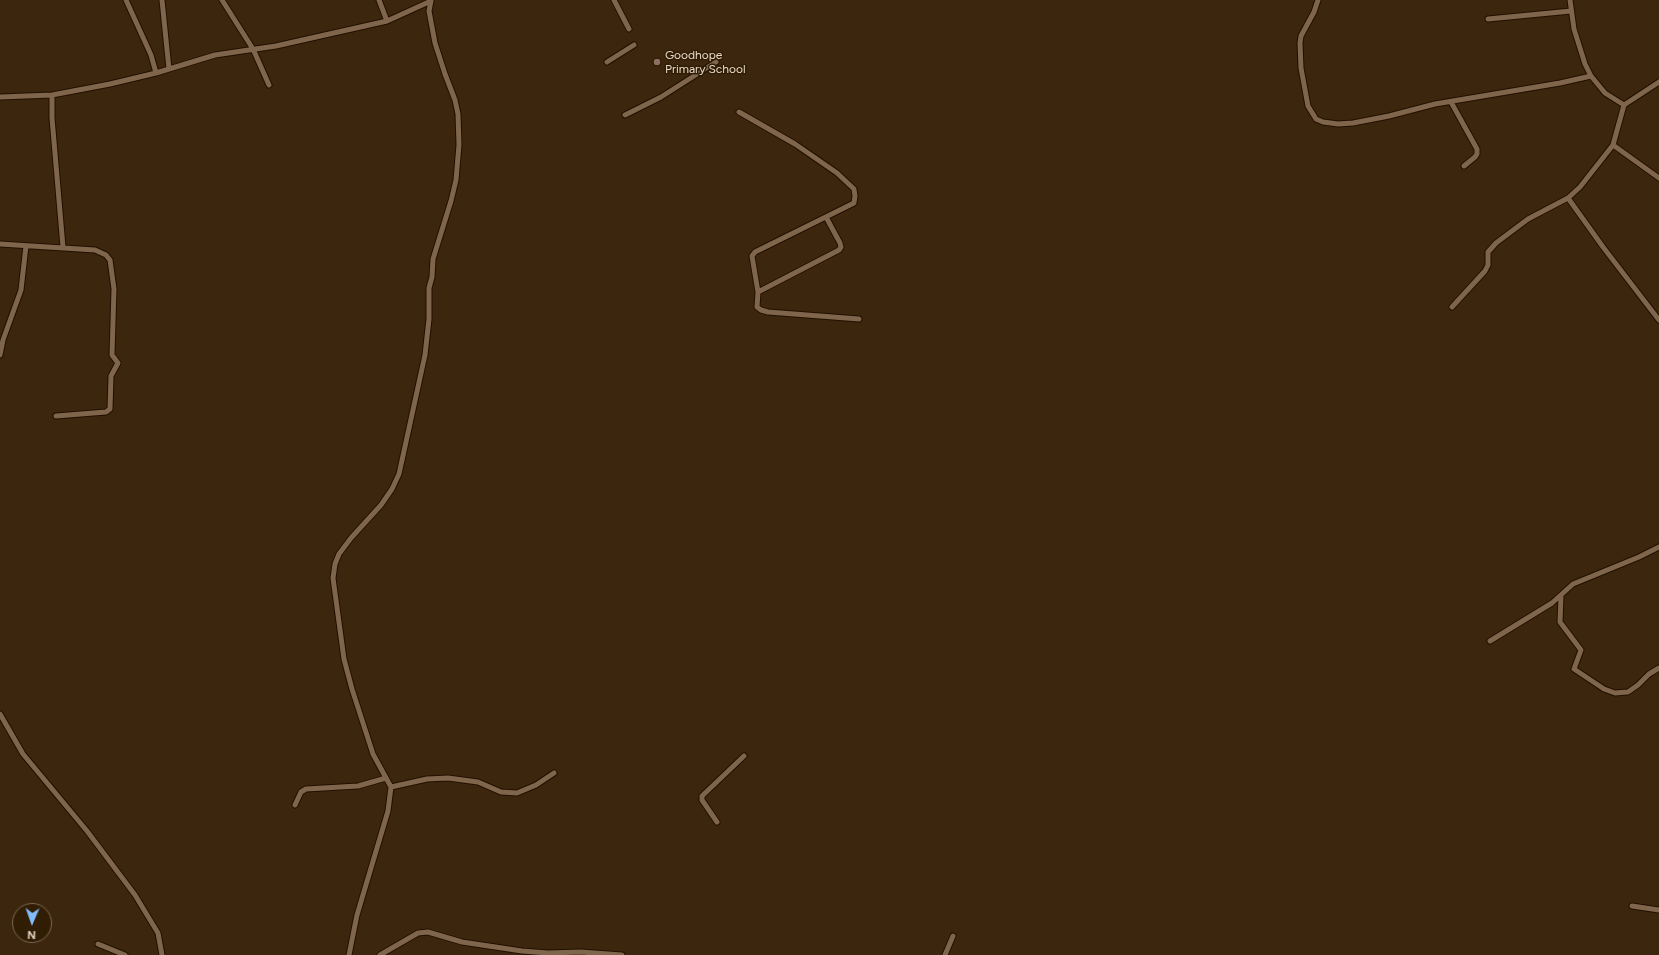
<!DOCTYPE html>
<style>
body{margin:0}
#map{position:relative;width:1659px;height:955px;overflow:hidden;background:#3c270e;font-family:Figtree,sans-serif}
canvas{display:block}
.north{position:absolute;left:12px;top:903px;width:40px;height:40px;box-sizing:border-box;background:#311d04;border:1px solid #796753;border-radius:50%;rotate:182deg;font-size:11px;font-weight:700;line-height:16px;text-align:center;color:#e5d7c9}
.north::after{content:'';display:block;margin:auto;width:14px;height:18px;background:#80bdfa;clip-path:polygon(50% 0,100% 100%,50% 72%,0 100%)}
</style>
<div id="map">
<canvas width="1659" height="955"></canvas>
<div class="north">N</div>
</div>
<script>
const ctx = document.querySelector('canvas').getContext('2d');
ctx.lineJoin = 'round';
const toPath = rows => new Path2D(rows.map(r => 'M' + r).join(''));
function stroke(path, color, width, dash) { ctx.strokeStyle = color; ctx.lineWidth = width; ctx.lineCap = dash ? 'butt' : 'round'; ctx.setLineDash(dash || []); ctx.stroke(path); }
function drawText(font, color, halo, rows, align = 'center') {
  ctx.font = font + ' Figtree,sans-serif'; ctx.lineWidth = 3; ctx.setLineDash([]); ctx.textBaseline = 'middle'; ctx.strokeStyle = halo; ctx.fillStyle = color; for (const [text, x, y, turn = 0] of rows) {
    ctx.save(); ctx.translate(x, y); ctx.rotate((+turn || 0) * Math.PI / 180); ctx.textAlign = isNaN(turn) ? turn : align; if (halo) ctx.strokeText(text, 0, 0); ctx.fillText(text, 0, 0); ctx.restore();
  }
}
const street = toPath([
 [126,0,151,55,156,73],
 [162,0,169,69],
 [222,0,253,49,269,85],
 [379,0,387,21],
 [614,0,629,29],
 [1318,0,1314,12,1301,36,1300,43,1301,68,1308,106,1316,119,1323,122,1338,124,1353,123,1389,116,1435,104,1560,83,1591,76],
 [1570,0,1574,29,1585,64,1591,76,1605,93,1624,105,1659,82],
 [1488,19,1571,11],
 [607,62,634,45],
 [52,95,52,118,63,247],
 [0,97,52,95,110,84,156,73,215,55,276,46,387,21,431,1],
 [1451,102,1477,149,1477,154,1475,157,1464,166],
 [739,112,795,144,837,173,854,189,855,196,854,203,755,252,752,256,758,292,757,307,761,310,768,312,859,319],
 [625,115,661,97,716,62],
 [1613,145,1659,178],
 [1568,198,1603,247,1659,320],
 [0,244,95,250,106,255,110,260,114,289,112,355,118,363,111,376,110,409,106,412,56,416],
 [758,292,839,250,841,247,840,243,826,217],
 [1452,307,1485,271,1488,265,1488,252,1496,243,1528,219,1568,198,1580,187,1613,145,1624,105],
 [0,355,3,340,21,290,26,246],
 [1561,596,1560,622,1581,650,1574,669,1604,689,1615,693,1628,692,1638,685,1649,674,1659,668],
 [1490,641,1552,603,1573,584,1639,557,1659,547],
 [0,714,23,754,87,831,135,895,158,933,162,955],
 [391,787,427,779,448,778,478,782,501,792,517,793,536,785,554,773],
 [295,805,301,792,306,789,358,786,386,778],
 [717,822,702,800,702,796,744,756],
 [1632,906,1659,910],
 [98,944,125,955],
 [349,955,357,915,388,811,391,787,373,754,352,689,344,659,333,578,335,564,339,554,351,538,381,505,392,489,399,474,425,355,429,319,429,288,432,277,433,259,451,201,456,180,459,145,458,114,455,100,445,74,435,43,429,11,431,1],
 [380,955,418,933,428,932,462,942,522,951,548,953,581,952,622,955],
 [945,955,953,936]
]);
const markers = [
 [657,62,4,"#8d6e63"]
];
const poiNames = [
 ["Goodhope",665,55],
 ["Primary School",665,69]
];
stroke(street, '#220f00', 7);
stroke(street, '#7e654b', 5);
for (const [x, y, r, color] of markers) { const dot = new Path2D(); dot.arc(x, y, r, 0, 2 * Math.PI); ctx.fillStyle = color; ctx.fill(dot); stroke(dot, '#311d04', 1.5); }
drawText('12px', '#e5d7c9', '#311d04', poiNames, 'left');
</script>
